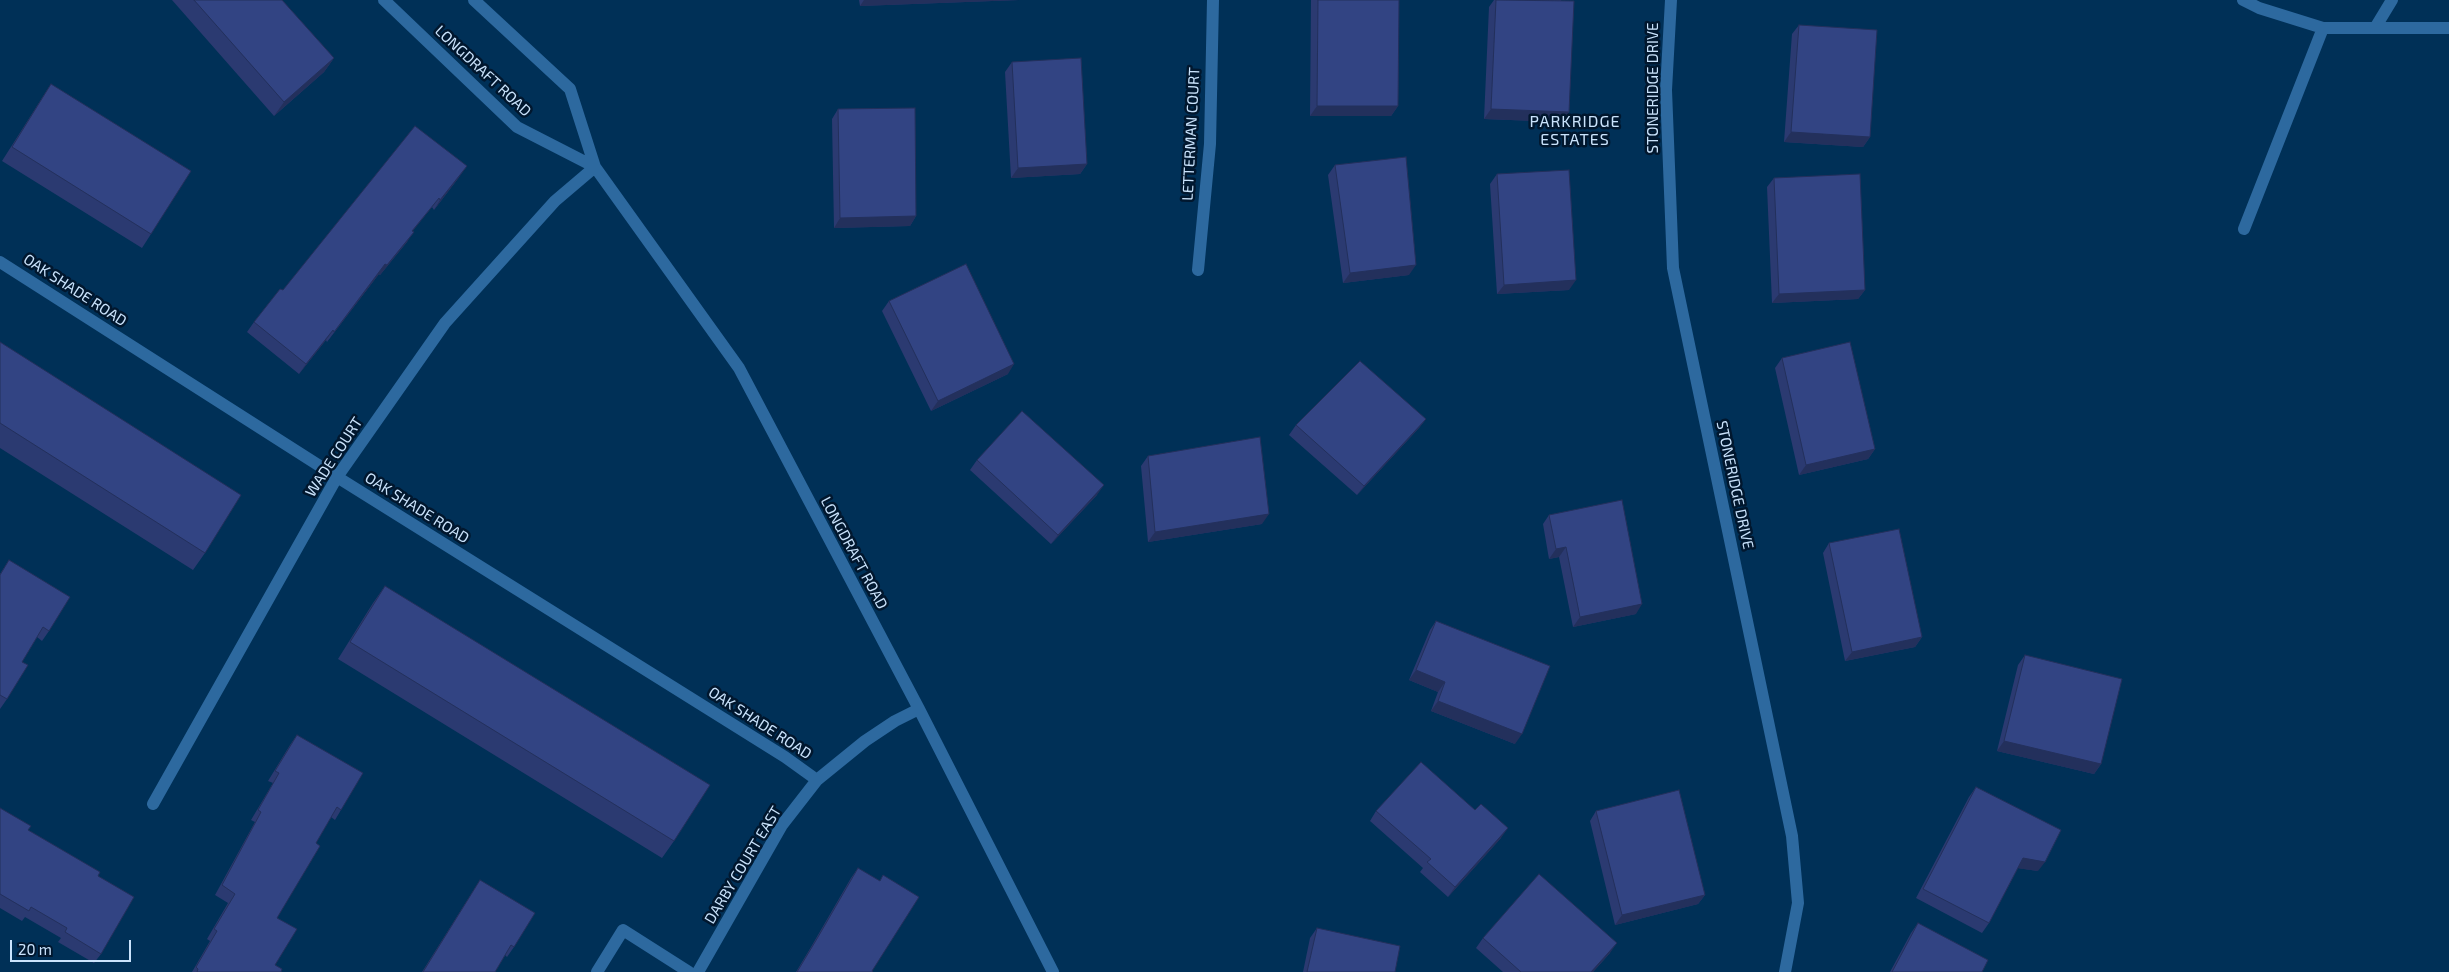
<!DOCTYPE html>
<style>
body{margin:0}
#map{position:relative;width:2449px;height:972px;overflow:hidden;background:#003057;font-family:"Exo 2",sans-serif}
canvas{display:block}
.scale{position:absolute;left:10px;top:940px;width:121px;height:22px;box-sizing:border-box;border:2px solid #cae3fc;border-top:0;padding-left:6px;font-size:15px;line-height:18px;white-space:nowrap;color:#cae3fc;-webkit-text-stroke:4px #01172e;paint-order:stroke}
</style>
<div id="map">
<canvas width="2449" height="972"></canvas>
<div class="scale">20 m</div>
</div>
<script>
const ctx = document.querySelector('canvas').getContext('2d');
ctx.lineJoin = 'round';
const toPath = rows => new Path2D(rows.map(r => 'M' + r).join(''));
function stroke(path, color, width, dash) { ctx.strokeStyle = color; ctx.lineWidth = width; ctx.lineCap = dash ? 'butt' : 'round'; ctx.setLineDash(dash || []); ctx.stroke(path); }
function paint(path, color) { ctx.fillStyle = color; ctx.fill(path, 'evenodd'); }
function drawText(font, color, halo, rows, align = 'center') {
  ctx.font = font + ' "Exo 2",sans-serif'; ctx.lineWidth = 5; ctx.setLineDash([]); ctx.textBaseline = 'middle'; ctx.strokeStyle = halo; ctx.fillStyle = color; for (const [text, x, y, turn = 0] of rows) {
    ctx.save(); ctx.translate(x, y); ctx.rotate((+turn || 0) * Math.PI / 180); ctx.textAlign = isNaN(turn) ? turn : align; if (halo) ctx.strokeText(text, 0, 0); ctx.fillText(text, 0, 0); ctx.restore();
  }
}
const service = toPath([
 [2243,0,2259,8,2323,28,2449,28],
 [2375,28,2392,0],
 [2244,229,2323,28]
]);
const minor = toPath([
 [384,0,517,127,595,167],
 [474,0,570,89,595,167,739,368,919,709,1053,972],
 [1671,0,1666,90,1673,268,1792,836,1798,903,1785,972],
 [0,262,337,477,785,757,817,780],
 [1198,270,1210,144,1213,0],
 [153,804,337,477,445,323,555,201,595,167],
 [597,972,623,930,689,972],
 [698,972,782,825,817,780,865,741,895,721,919,709]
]);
const wall = toPath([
 [172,0,282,0,334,58,324,72,274,116],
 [859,0,1019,0,860,6],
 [1311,0,1399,0,1398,106,1391,116,1310,116],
 [1494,0,1561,0,1569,112,1562,122,1484,119,1489,7],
 [1799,25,1870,137,1863,147,1784,142,1792,34],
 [1012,62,1087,164,1080,174,1011,178,1005,72],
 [51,84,151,234,142,248,2,161,42,98],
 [838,109,916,216,910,226,834,228,832,119],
 [1335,165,1409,275,1343,283,1328,175],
 [1497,174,1569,290,1497,294,1490,184],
 [460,176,434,210,432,207,412,231,407,242,380,275,379,274,327,342,326,340,299,374,247,332,254,322,283,290],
 [1774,178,1865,290,1858,299,1772,303,1767,187],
 [889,301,1008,374,931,411,882,311],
 [0,342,205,553,193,570,0,448],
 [1782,358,1875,449,1868,459,1799,475,1775,368],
 [1426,419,1419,428,1357,495,1289,435,1296,425],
 [1148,456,1262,524,1148,542,1141,466],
 [977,460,1097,495,1051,544,970,470],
 [1549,515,1636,614,1573,627,1559,557,1549,559,1543,524],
 [1829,543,1922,637,1915,647,1845,661,1823,553],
 [9,560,49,631,42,641,37,637,22,662,7,699,0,709,0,574],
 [385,586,674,841,662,858,338,659,373,603],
 [1436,621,1515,744,1431,711,1438,692,1409,680,1430,630],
 [2025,655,2101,764,2094,774,1997,751,2018,665],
 [297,735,341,810,335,820,331,817,316,843,277,918,275,965,281,972,192,972,210,941,207,939,228,903,215,895,255,822,251,820,273,783,268,781,290,745],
 [1976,787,2038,871,2018,868,1989,923,1982,933,1916,898,1969,797],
 [0,808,28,830,98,876,101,954,94,963,58,942,61,938,25,917,22,921,0,908],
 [1376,811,1501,838,1448,897,1420,872,1423,868,1370,821],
 [1596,811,1705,895,1698,904,1615,925,1590,821],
 [858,868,872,971,873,972,796,972,811,947,851,878],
 [480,880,514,947,507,957,505,955,495,972,422,972],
 [1918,923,1982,972,1890,972,1911,933],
 [1317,928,1395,972,1303,972,1310,938],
 [1483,938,1610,953,1593,972,1503,972,1476,948]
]);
const shadedWall = toPath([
 [864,0,1019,0,860,6],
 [334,58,324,72,274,116,284,102],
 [1317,106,1398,106,1391,116,1310,116],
 [1491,109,1569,112,1562,122,1484,119],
 [1791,132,1870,137,1863,147,1784,142],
 [1087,164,1080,174,1011,178,1018,168],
 [467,166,460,176,434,210,440,200],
 [439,198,432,207,405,241,412,231],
 [916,216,910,226,834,228,840,218],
 [414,232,407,242,380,275,379,274,327,342,385,264],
 [1416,265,1409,275,1343,283,1350,273],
 [1576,280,1569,290,1497,294,1504,285],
 [1865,290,1858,299,1772,303,1779,294],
 [333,330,326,340,299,374,306,364],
 [1014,364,1008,374,931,411,938,401],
 [1426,419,1419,428,1357,495,1364,486],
 [1875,449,1868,459,1799,475,1806,465],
 [1104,485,1097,495,1051,544,1058,535],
 [1269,514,1262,524,1148,542,1155,532],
 [1566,547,1559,557,1549,559,1556,549],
 [1642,604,1636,614,1573,627,1580,617],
 [1922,637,1915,647,1845,661,1852,652],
 [1416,670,1445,682,1438,692,1409,680],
 [1438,701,1522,734,1515,744,1431,711],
 [2004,741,2101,764,2094,774,1997,751],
 [1508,828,1501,838,1448,897,1455,887],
 [2023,858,2045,862,2038,871,2016,868],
 [1705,895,1698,904,1615,925,1622,915],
 [1617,943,1610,953,1593,972,1591,972]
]);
const building = toPath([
 [194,0,282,0,334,58,284,102,194,0],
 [1318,0,1399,0,1398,106,1317,106,1318,0],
 [1496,0,1574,1,1569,112,1491,109,1496,0],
 [1799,25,1877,30,1870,137,1791,132,1799,25],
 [1081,58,1087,164,1018,168,1012,62,1081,58],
 [51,84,191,171,151,234,12,147,51,84],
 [915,108,916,216,840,218,838,109,915,108],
 [415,126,467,166,440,200,439,198,412,231,414,232,387,265,385,264,334,332,333,330,306,364,254,322,280,289,283,290,415,126],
 [1406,157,1416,265,1350,273,1335,165,1406,157],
 [1569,170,1576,280,1504,285,1497,174,1569,170],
 [1860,174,1865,290,1779,294,1774,178,1860,174],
 [966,264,1014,364,938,401,889,301,966,264],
 [0,342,241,495,205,553,0,423,0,342],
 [1850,342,1875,449,1806,465,1782,358,1850,342],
 [1360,361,1426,419,1364,486,1296,425,1360,361],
 [1022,411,1104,485,1058,535,977,460,1022,411],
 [1260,437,1269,514,1155,532,1148,456,1260,437],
 [1622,500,1642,604,1580,617,1566,547,1556,549,1549,515,1622,500],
 [1899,529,1922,637,1852,652,1829,543,1899,529],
 [9,560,70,597,49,631,43,627,22,662,28,665,7,699,0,695,0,575,9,560],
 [385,586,710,785,674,841,350,642,385,586],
 [1436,621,1550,666,1522,734,1438,701,1445,682,1416,670,1436,621],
 [2025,655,2122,679,2101,764,2004,741,2025,655],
 [297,735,363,773,341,810,337,807,316,843,320,846,277,918,297,929,275,965,282,969,281,972,197,972,198,969,196,967,217,931,214,929,235,894,222,885,261,812,258,810,279,773,275,771,297,735],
 [1421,762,1475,810,1481,804,1508,828,1455,887,1427,862,1431,859,1376,811,1421,762],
 [1976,787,2061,830,2045,862,2023,858,1989,923,1923,889,1976,787],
 [1679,790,1705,895,1622,915,1596,811,1679,790],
 [0,808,31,826,28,830,100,872,98,876,134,897,101,954,65,932,67,928,31,907,29,911,0,894,0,808],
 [858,868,880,881,883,875,919,897,872,971,873,972,797,972,818,937,858,868],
 [1539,874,1617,943,1591,972,1521,972,1483,938,1539,874],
 [480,880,535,913,514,947,511,945,495,972,423,972,480,880],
 [1918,923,1988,960,1982,972,1892,972,1918,923],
 [1317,928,1400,946,1395,972,1307,972,1317,928]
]);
const streetNames = [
 ["LONGDRAFT ROAD",483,71,43],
 ["STONERIDGE DRIVE",1653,88,-90],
 ["LETTERMAN COURT",1191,134,-87],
 ["OAK SHADE ROAD",75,290,33],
 ["WADE COURT",334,457,-57],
 ["STONERIDGE DRIVE",1735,485,78],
 ["OAK SHADE ROAD",417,508,32],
 ["LONGDRAFT ROAD",854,553,62],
 ["OAK SHADE ROAD",760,723,33],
 ["DARBY COURT EAST",743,865,-59]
];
const neighbourhoodNames = [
 ["PARKRIDGE",1575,122],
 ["ESTATES",1575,140]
];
stroke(service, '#2d699f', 12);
stroke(minor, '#2d699f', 12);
paint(wall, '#2b3a71');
paint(shadedWall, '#23305c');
paint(building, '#324483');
stroke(building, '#23305c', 1);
drawText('15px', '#cae3fc', '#01172e', streetNames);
ctx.letterSpacing = '1px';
drawText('16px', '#cae3fc', '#01172e', neighbourhoodNames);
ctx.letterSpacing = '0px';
</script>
